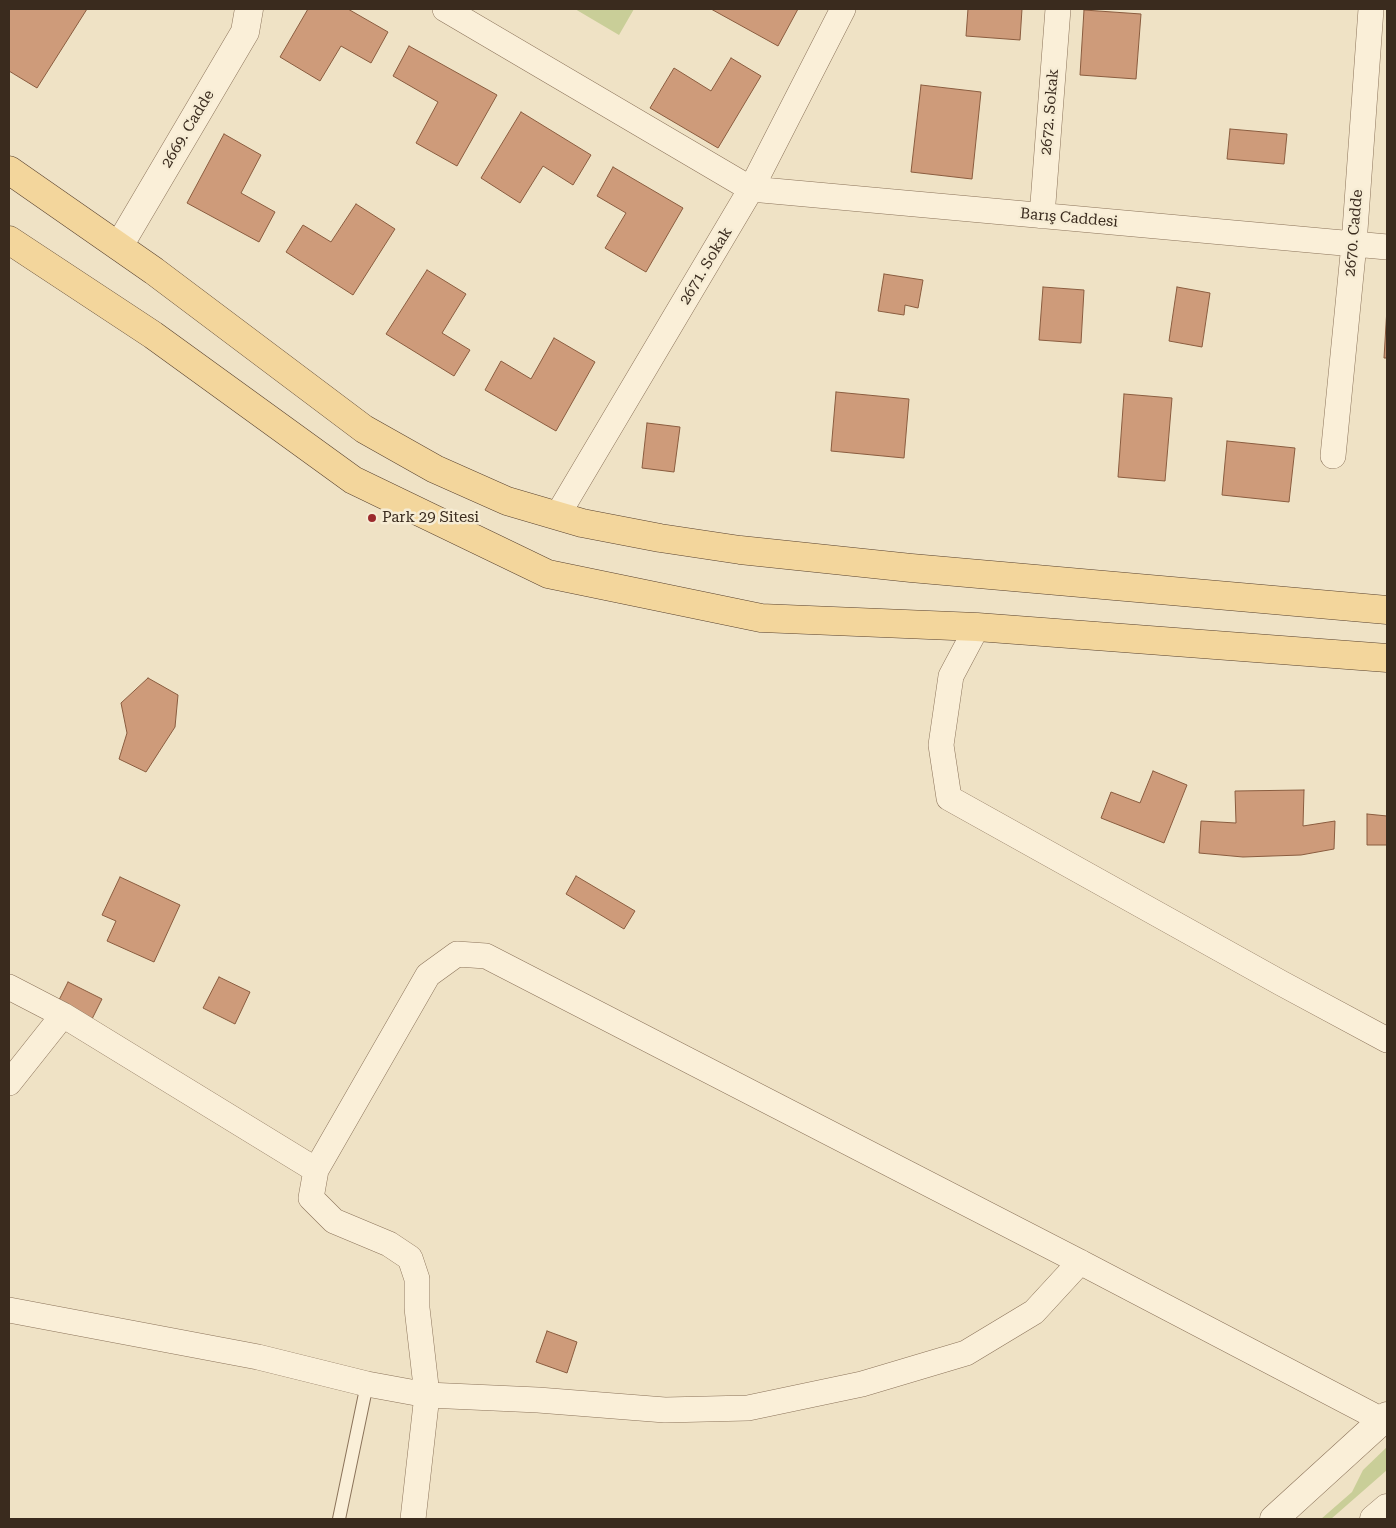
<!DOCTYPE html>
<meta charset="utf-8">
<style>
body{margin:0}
#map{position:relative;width:1396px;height:1528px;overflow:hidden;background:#efe2c5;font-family:"Roboto Serif",serif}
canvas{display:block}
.frame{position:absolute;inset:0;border:10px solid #3a2b1e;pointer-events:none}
</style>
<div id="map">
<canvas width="1396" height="1528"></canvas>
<div class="frame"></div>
</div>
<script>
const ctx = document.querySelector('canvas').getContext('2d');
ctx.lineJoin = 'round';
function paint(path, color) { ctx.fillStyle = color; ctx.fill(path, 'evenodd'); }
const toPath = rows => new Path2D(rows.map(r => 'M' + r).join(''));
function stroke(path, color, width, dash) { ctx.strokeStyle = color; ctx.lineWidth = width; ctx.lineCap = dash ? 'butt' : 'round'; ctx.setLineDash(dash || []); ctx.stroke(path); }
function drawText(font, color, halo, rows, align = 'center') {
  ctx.font = font + ' "Roboto Serif",serif'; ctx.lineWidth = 5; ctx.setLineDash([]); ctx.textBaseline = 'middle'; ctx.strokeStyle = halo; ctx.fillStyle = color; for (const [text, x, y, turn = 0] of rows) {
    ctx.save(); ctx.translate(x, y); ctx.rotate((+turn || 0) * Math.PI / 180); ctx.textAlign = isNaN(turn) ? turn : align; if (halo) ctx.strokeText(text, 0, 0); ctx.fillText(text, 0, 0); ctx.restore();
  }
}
const green = toPath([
 [575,9,634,9,619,35],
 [1387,1447,1387,1470,1331,1519,1321,1519,1352,1492,1363,1470]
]);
const building = toPath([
 [9,9,87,9,37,88,9,71,9,9],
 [308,9,348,9,388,32,371,63,341,46,320,81,280,57,308,9],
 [711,9,798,9,778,46,711,9],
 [968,9,1022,9,1020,40,966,36,968,9],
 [1084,10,1141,14,1136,79,1080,75,1084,10],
 [409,46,497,95,457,166,416,143,438,102,393,76,409,46],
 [731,58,761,76,718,148,650,108,674,68,711,91,731,58],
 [921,85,981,92,972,179,911,172,921,85],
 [521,112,591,155,573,185,543,166,520,203,481,178,521,112],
 [1230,129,1287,134,1284,164,1227,159,1230,129],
 [224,134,261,155,241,193,275,212,259,242,187,203,224,134],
 [613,167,683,208,646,272,605,248,626,213,597,196,613,167],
 [356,204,395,229,353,295,286,252,303,225,331,242,356,204],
 [427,270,466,294,442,333,470,350,454,376,386,334,427,270],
 [884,274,923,280,918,308,905,305,904,315,878,311,884,274],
 [1043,287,1084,290,1081,343,1039,340,1043,287],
 [1177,287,1210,293,1202,347,1169,341,1177,287],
 [1387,308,1387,358,1384,358,1387,308],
 [554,338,595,362,556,431,485,390,501,361,531,379,554,338],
 [836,392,909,399,904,458,831,451,836,392],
 [1124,394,1172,398,1165,481,1118,477,1124,394],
 [647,423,680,427,674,472,642,468,647,423],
 [1227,441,1295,448,1289,502,1222,495,1227,441],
 [148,678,178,695,175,727,146,772,119,759,127,733,121,703,148,678],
 [1153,771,1187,785,1164,843,1101,818,1111,792,1140,803,1153,771],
 [1304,790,1303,826,1335,821,1334,849,1301,855,1243,857,1199,853,1201,821,1236,823,1235,791,1304,790],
 [1367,814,1387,816,1387,845,1367,845,1367,814],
 [576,876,635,911,624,929,566,894,576,876],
 [120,877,180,905,154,962,107,941,116,921,102,915,120,877],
 [219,977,250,992,235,1024,203,1008,219,977],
 [68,982,102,999,89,1025,55,1008,68,982],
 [547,1331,577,1342,567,1373,536,1362,547,1331]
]);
const service = toPath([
 [339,1519,367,1384]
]);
const minor = toPath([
 [445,9,751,189,1387,247],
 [1042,216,1058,9],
 [1333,456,1354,244,1371,9],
 [557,516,751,189,843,9],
 [977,627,951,676,941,745,949,798,1281,983,1387,1040],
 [9,987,63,1015,316,1170],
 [9,1083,63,1015],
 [9,1310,258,1357,367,1384,427,1395,538,1400,665,1410,748,1408,862,1384,966,1353,1034,1312,1080,1262],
 [413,1519,427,1395,417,1308,417,1279,410,1258,389,1244,334,1221,311,1198,316,1170,428,975,457,954,486,956,1080,1262,1382,1420]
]);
const tertiary = toPath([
 [119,246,245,32,249,9],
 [1274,1519,1387,1416],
 [1374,1519,1387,1508]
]);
const primary = toPath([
 [9,170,154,271,364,429,435,469,507,501,582,523,660,538,740,550,911,568,1387,610],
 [9,240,153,335,353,480,548,574,761,618,977,627,1387,658]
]);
const markers = [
 [372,518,5,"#9b292c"]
];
const streetNames = [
 ["2672. Sokak",1050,112,-85],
 ["2669. Cadde",188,129,-59],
 ["Barış Caddesi",1069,218,5],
 ["2670. Cadde",1354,233,-85],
 ["2671. Sokak",706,266,-59]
];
const poiNames = [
 ["Park 29 Sitesi",382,518]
];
paint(green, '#c9ce98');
paint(building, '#ce9b7a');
stroke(building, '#8a5c3f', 1);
stroke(service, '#8b735a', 14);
stroke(minor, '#8b735a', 26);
stroke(tertiary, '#8b735a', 29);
stroke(primary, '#58412e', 29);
stroke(service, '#faefd8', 12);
stroke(minor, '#faefd8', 25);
stroke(tertiary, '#faefd8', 28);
stroke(primary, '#f3d69c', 28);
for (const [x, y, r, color] of markers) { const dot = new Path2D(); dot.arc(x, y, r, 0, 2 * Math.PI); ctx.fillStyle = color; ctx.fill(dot); stroke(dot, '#f6ecd4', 2); }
drawText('15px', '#3a2b1e', '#f6ecd4', streetNames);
drawText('15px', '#3a2b1e', '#f6ecd4', poiNames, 'left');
</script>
